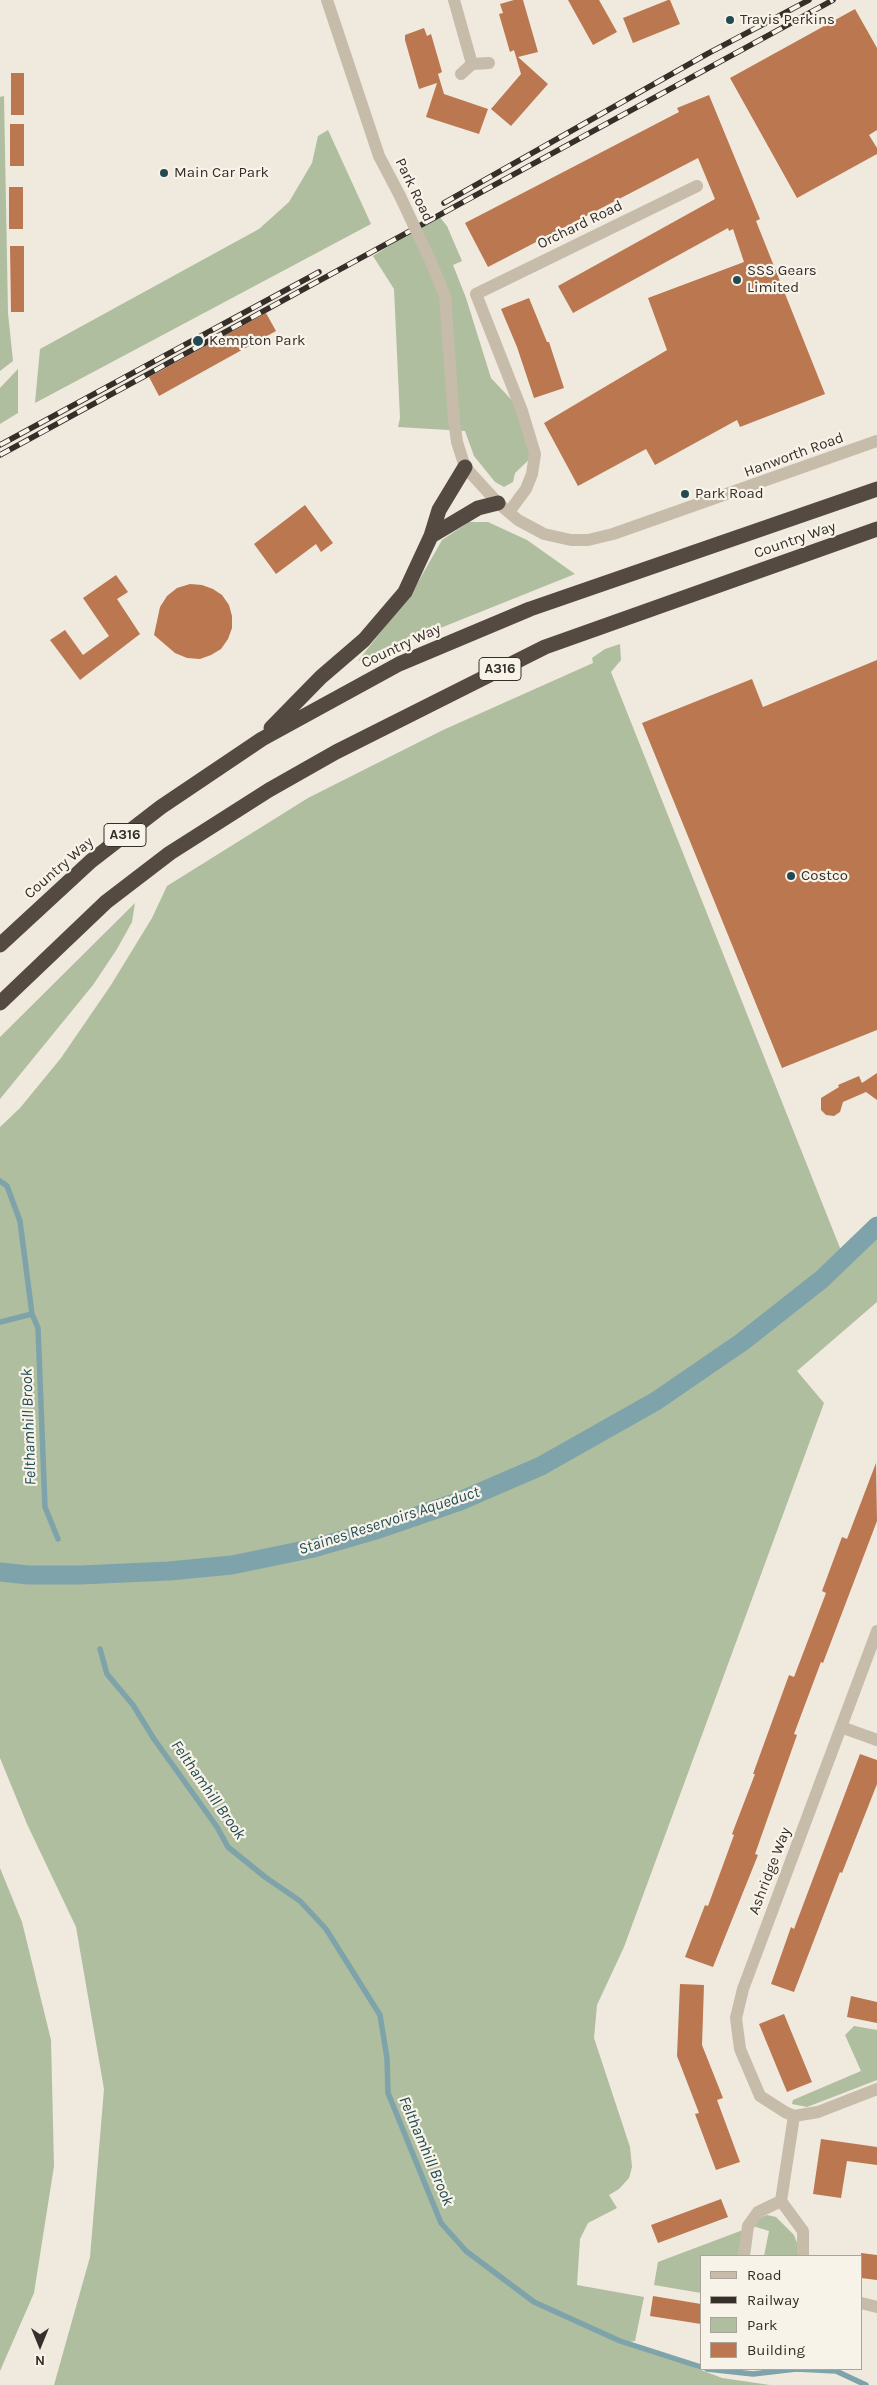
<!DOCTYPE html>
<style>
body{margin:0}
#map{position:relative;width:877px;height:2385px;overflow:hidden;background:#f0e9dd;font-family:Karla,sans-serif}
canvas{display:block}
.legend{position:absolute;left:700px;top:2255px;width:162px;height:115px;box-sizing:border-box;background:#f8f3e9;border:1px solid #aaa49c;margin:0;padding:6px 9px;list-style:none;font-size:15px;color:#352e29}
.legend li{display:flex;align-items:center;gap:10px;height:25px}
.legend b{width:25px;border:1px solid #aaa49c}
.north{position:absolute;left:15px;top:2320px;width:50px;height:50px;-webkit-text-stroke:4px #f8f3e9;paint-order:stroke;rotate:180deg;font-size:14px;font-weight:700;line-height:20px;text-align:center;color:#352e29}
.north::after{content:'';display:block;margin:auto;width:18px;height:22px;background:#352e29;clip-path:polygon(50% 0,100% 100%,50% 72%,0 100%)}
</style>
<div id="map">
<canvas width="877" height="2385"></canvas>
<ul class="legend">
<li><b style="height:6px;background:#c7bbaa"></b>Road</li>
<li><b style="height:6px;background:#352e29"></b>Railway</li>
<li><b style="height:14px;background:#afbe9e"></b>Park</li>
<li><b style="height:14px;background:#bb7750"></b>Building</li>
</ul>
<div class="north">N</div>
</div>
<script>
const ctx = document.querySelector('canvas').getContext('2d');
ctx.lineJoin = 'round';
function paint(path, color) { ctx.fillStyle = color; ctx.fill(path, 'evenodd'); }
const toPath = rows => new Path2D(rows.map(r => 'M' + r).join(''));
function stroke(path, color, width, dash) { ctx.strokeStyle = color; ctx.lineWidth = width; ctx.lineCap = dash ? 'butt' : 'round'; ctx.setLineDash(dash || []); ctx.stroke(path); }
function drawText(font, color, halo, rows, align = 'center') {
  ctx.font = font + ' Karla,sans-serif'; ctx.lineWidth = 4.5; ctx.setLineDash([]); ctx.textBaseline = 'middle'; ctx.strokeStyle = halo; ctx.fillStyle = color; for (const [text, x, y, turn = 0] of rows) {
    ctx.save(); ctx.translate(x, y); ctx.rotate((+turn || 0) * Math.PI / 180); ctx.textAlign = isNaN(turn) ? turn : align; if (halo) ctx.strokeText(text, 0, 0); ctx.fillText(text, 0, 0); ctx.restore();
  }
}
const green = toPath([
 [4,96,8,313,13,361,0,371,0,97],
 [328,130,371,224,35,403,40,349,259,229,289,202,312,163,318,136],
 [438,215,447,226,462,261,453,265,466,298,491,378,522,411,535,454,515,473,513,482,504,487,495,482,474,456,465,431,398,427,400,418,394,289,373,256],
 [18,369,18,413,0,424,0,388],
 [469,522,488,522,527,540,575,574,358,661,413,591,442,540],
 [620,644,621,660,611,672,844,1258,877,1226,877,1302,797,1371,824,1403,624,1947,597,2005,594,2038,630,2147,632,2167,629,2178,619,2189,609,2195,617,2208,588,2223,580,2239,577,2285,644,2297,635,2341,628,2342,722,2378,770,2385,54,2385,90,2257,104,2089,76,1927,27,1824,0,1758,0,1127,20,1108,61,1058,111,985,152,918,167,886,308,798,443,730,593,663,592,658,605,649],
 [135,903,132,922,117,949,93,985,0,1099,0,1037],
 [0,1868,22,1922,51,2040,54,2166,34,2293,0,2371],
 [854,2026,877,2030,877,2080,807,2107,792,2104,793,2100,861,2071,845,2035],
 [767,2215,776,2217,794,2235,799,2248,798,2256,764,2256,769,2231,753,2226,759,2218],
 [743,2230,738,2256,701,2256,701,2293,654,2285,658,2262]
]);
const stream = toPath([
 [0,1181,7,1186,20,1221,32,1314,38,1328,45,1507,58,1539],
 [0,1322,32,1314],
 [100,1649,107,1674,133,1705,154,1739,217,1827,228,1847,265,1877,300,1901,326,1929,380,2015,387,2058,388,2093,441,2223,466,2251,534,2302,620,2341,701,2367],
 [707,2369,753,2374,796,2369,836,2371,866,2385]
]);
const canal = toPath([
 [0,1572,28,1575,80,1575,169,1571,232,1565,314,1548,376,1530,460,1501,541,1466,656,1401,742,1342,822,1279,877,1226]
]);
const building = toPath([
 [514,0,523,0,538,52,518,57,548,84,511,126,491,109,521,74,514,50,510,52,499,14,503,13,500,4],
 [568,0,599,0,617,32,593,45],
 [668,0,670,0,680,24,633,43,623,18],
 [855,9,877,48,877,130,869,135,877,148,877,154,797,198,730,78],
 [424,28,427,36,431,34,442,72,438,74,444,94,488,109,479,134,426,117,437,83,419,89,405,40,405,35],
 [11,73,24,73,24,115,11,115],
 [709,95,760,219,756,221,825,394,740,427,737,420,655,465,646,449,578,486,544,423,667,350,648,298,744,262,733,229,729,231,728,228,573,313,558,286,715,199,698,158,488,267,465,223,679,112,677,108],
 [10,124,24,124,24,166,10,166],
 [9,187,23,187,23,229,9,229],
 [10,246,24,246,24,312,11,312],
 [529,298,547,342,549,342,564,388,534,398,517,347,501,309],
 [266,313,276,331,159,396,149,377],
 [305,505,333,543,321,552,316,544,276,574,254,544],
 [116,575,128,592,117,599,140,634,80,680,50,640,65,630,83,655,109,636,83,598],
 [190,584,202,585,213,589,222,595,229,605,232,616,232,628,228,639,221,649,211,655,200,659,187,658,175,653,154,635,160,607,167,596,177,588],
 [877,660,877,1030,782,1068,642,723,752,679,763,707],
 [877,1073,877,1100,866,1092,843,1102,840,1112,834,1116,826,1115,821,1110,821,1098,839,1087,838,1085,859,1076,862,1083],
 [876,1463,877,1521,823,1663,821,1662,794,1734,797,1735,755,1854,758,1855,713,1967,685,1957,705,1905,708,1906,734,1835,732,1834,755,1774,753,1774,789,1675,794,1677,826,1593,822,1591,842,1537,847,1539],
 [860,1754,877,1760,877,1784,842,1873,840,1872,794,1992,771,1984,791,1927,794,1929],
 [680,1984,704,1985,702,2045,723,2098,717,2100,740,2162,716,2170,695,2114,699,2113,677,2056],
 [851,1996,877,2002,877,2023,847,2017],
 [784,2014,812,2082,787,2092,759,2024],
 [821,2139,877,2147,877,2165,847,2161,841,2198,813,2194],
 [721,2199,728,2217,658,2243,651,2225],
 [861,2253,877,2255,877,2280,861,2278],
 [653,2296,701,2304,701,2324,650,2316]
]);
const minor = toPath([
 [327,0,379,156,400,196],
 [454,0,472,64],
 [461,74,472,64,489,63],
 [431,262,445,296,454,420,457,442,465,467,498,503,518,520,544,534,571,540,588,540,613,534,877,441],
 [509,512,526,489,532,474,535,454,522,411,476,294,697,186],
 [877,1631,743,1989,736,2018,740,2049,760,2096,785,2112,794,2116,818,2112,877,2089],
 [841,1727,877,1740],
 [794,2116,781,2201,803,2231,803,2256],
 [744,2256,748,2226,758,2212,781,2201],
 [861,2303,877,2307]
]);
const highway = toPath([
 [431,536,478,508,498,503],
 [271,728,321,677,364,640,405,592,431,536,439,510,465,467],
 [0,945,91,861,161,807,262,739,399,664,530,609,877,489],
 [0,1003,106,902,170,853,269,790,336,752,545,647,877,529]
]);
const rail = toPath([
 [444,203,707,54,809,0],
 [0,445,319,272],
 [0,455,833,0]
]);
const minorBridge = toPath([
 [400,196,431,262]
]);
const markers = [
 [730,20,5,"#224a53"],
 [164,173,5,"#224a53"],
 [737,280,5,"#224a53"],
 [198,341,6,"#224a53"],
 [685,494,5,"#224a53"],
 [791,876,5,"#224a53"]
];
const shields = [
 [500,669,42],
 [125,835,42]
];
const shieldNames = [
 ["A316",500,669],
 ["A316",125,835]
];
const poiNames = [
 ["Travis Perkins",740,20],
 ["Main Car Park",174,173],
 ["SSS Gears",747,271],
 ["Limited",747,288],
 ["Kempton Park",209,341],
 ["Park Road",695,494],
 ["Costco",801,876]
];
const streetNames = [
 ["Park Road",414,190,64],
 ["Orchard Road",580,225,-26],
 ["Hanworth Road",794,455,-20],
 ["Country Way",795,540,-19],
 ["Country Way",401,646,-25],
 ["Country Way",59,868,-41],
 ["Ashridge Way",770,1871,-69]
];
const waterNames = [
 ["Felthamhill Brook",29,1427,-92],
 ["Staines Reservoirs Aqueduct",389,1521,-18],
 ["Felthamhill Brook",208,1790,55],
 ["Felthamhill Brook",426,2151,67]
];
paint(green, '#afbe9e');
stroke(stream, '#7fa3aa', 5.5);
stroke(canal, '#7fa3aa', 19);
paint(building, '#bb7750');
stroke(minor, '#c7bbaa', 12);
stroke(highway, '#554a41', 15);
stroke(rail, '#352e29', 5.5);
stroke(rail, '#f8f3e9', 4, [11]);
stroke(minorBridge, '#c7bbaa', 12);
for (const [x, y, r, color] of markers) { const dot = new Path2D(); dot.arc(x, y, r, 0, 2 * Math.PI); ctx.fillStyle = color; ctx.fill(dot); stroke(dot, '#f8f3e9', 2); }
for (const [x, y, w] of shields) { const box = new Path2D(); box.roundRect(x - w / 2, y - 11.5, w, 23, 4); ctx.fillStyle = '#f8f3e9'; ctx.fill(box); stroke(box, '#352e29', 1); }
drawText('bold 14px', '#352e29', null, shieldNames);
drawText('15px', '#352e29', '#f8f3e9', poiNames, 'left');
drawText('15px', '#352e29', '#f8f3e9', streetNames);
drawText('italic 16px', '#224a53', '#f8f3e9', waterNames);
</script>
